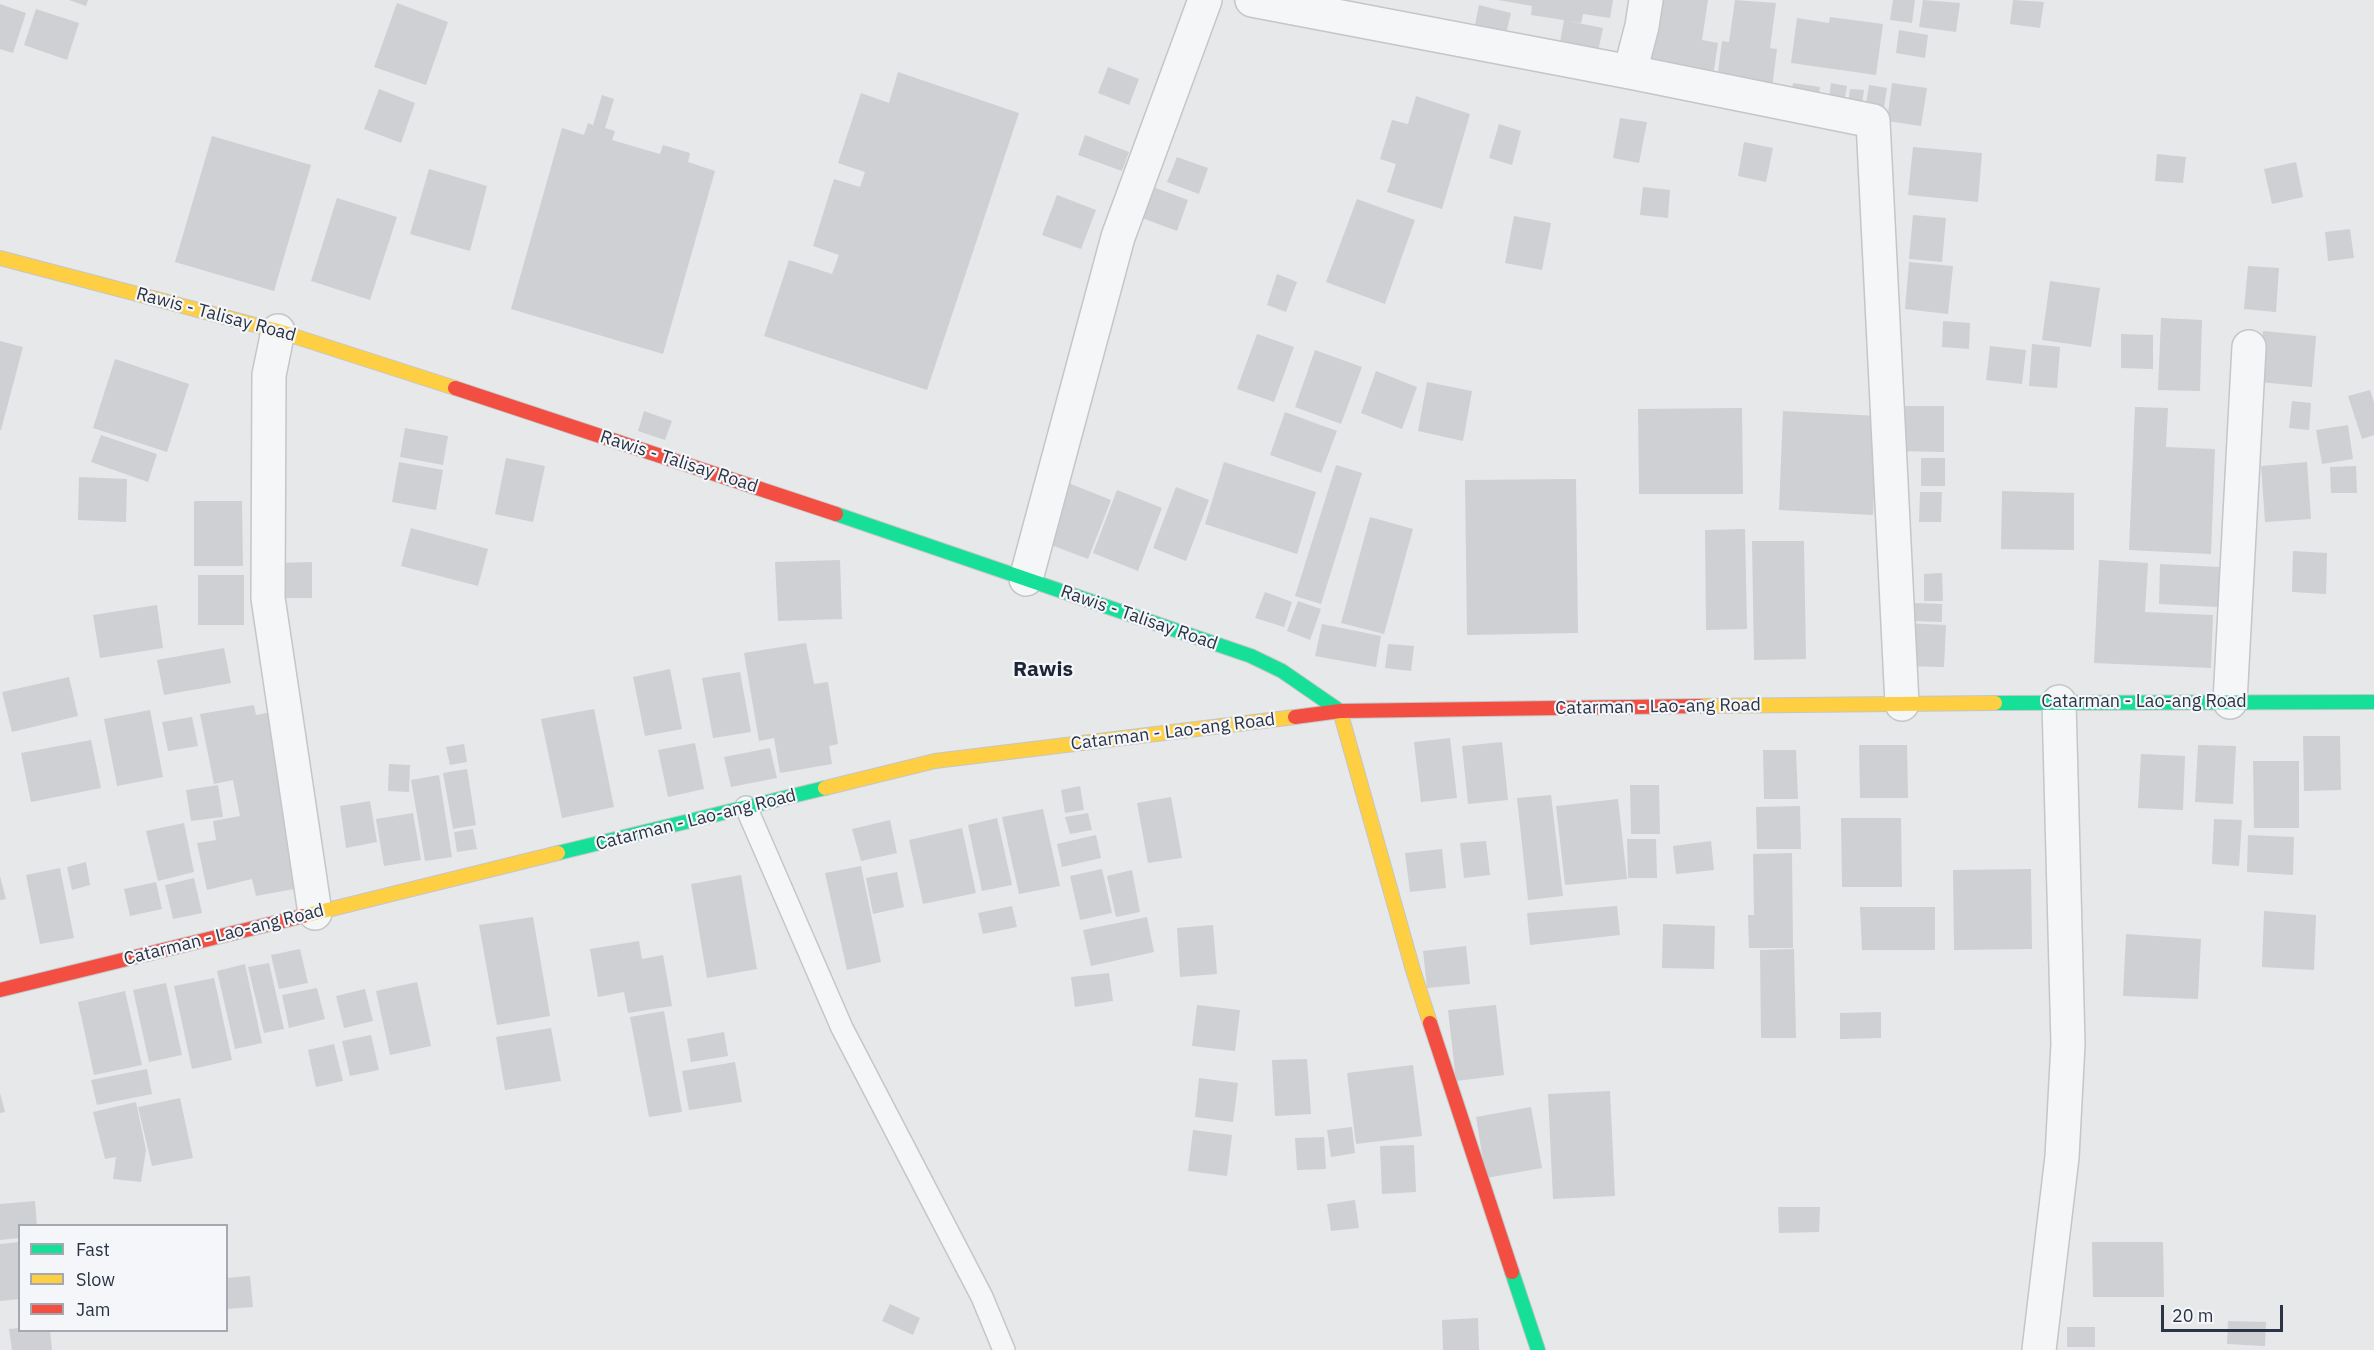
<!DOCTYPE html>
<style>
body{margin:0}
#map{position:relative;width:2374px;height:1350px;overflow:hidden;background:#e6e8ea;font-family:"IBM Plex Sans",sans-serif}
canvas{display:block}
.legend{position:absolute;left:18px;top:1224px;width:210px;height:108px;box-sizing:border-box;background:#f4f6f9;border:2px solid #a4a8b1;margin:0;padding:8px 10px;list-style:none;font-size:18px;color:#2b3445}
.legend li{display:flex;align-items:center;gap:12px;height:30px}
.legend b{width:30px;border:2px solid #a4a8b1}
.scale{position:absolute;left:2161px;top:1305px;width:122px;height:27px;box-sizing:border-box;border:3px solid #2b3445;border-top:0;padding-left:8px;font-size:18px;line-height:21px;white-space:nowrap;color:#2b3445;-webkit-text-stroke:4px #f4f6f9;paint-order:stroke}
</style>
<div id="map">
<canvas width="2374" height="1350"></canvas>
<ul class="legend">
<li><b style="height:8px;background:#16e098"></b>Fast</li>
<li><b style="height:8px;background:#ffcf43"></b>Slow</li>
<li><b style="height:8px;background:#f24e42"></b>Jam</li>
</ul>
<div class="scale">20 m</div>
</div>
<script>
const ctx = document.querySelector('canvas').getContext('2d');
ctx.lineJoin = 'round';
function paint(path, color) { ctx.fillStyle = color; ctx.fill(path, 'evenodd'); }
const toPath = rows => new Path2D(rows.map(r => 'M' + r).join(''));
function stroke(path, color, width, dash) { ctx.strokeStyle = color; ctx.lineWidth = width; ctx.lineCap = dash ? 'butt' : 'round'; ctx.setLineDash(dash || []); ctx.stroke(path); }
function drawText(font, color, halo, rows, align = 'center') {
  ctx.font = font + ' "IBM Plex Sans",sans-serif'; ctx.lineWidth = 4.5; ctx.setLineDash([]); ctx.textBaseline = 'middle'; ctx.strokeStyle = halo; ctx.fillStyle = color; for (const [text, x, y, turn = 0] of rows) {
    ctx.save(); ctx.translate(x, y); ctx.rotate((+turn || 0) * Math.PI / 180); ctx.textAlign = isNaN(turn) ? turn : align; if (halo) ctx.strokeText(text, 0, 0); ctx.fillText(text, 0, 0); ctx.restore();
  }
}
const building = toPath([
 [69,0,88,0,86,6],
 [1498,0,1613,0,1610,18,1583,14,1581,23,1568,21,1603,28,1596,61,1558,54,1564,20,1531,15,1532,6],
 [1652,0,1708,0,1702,40,1718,43,1712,83,1639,73],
 [1735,0,1776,3,1770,48,1777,49,1771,96,1716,88,1722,41,1729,42],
 [1893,0,1915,0,1912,23,1890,20],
 [1923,0,1960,3,1956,32,1919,27],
 [2013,0,2044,2,2040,28,2010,24],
 [397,3,448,22,426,85,374,67],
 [0,4,26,13,13,53,0,49],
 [1479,5,1511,13,1505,38,1474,30],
 [36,9,79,23,67,60,24,45],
 [1830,17,1883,24,1876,75,1791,63,1797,18,1829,23],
 [1899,30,1928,35,1925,58,1896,53],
 [1108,67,1139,79,1129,105,1098,93],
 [898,72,1019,113,927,390,764,336,789,260,832,274,839,255,813,246,834,179,860,187,865,172,838,163,861,93,889,103],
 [1793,83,1820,87,1818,102,1791,98],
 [1831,83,1847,86,1843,108,1828,106],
 [1892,83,1927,88,1921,126,1887,121],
 [1869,85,1887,88,1883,113,1865,110],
 [379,89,415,103,401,143,364,129],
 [1850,89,1864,90,1861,112,1847,111],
 [602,95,614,99,605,128,615,131,612,140,660,154,663,145,690,153,688,162,715,171,663,354,511,309,562,128,584,135,588,123,593,125],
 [1416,96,1470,114,1442,209,1387,192,1396,164,1380,159,1392,120,1408,124],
 [1620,118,1647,122,1639,163,1613,158],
 [1499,124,1521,131,1512,165,1489,158],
 [1085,135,1129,152,1122,171,1078,155],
 [212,136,311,165,274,291,175,262],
 [1744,142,1773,148,1766,182,1738,176],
 [1913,147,1982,153,1978,202,1908,195],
 [2157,154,2186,157,2183,183,2155,181],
 [1177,157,1208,168,1199,194,1167,182],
 [2296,162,2303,197,2272,204,2264,169],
 [429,169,487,186,470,251,410,234],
 [1153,187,1188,200,1177,231,1142,218],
 [1643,187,1670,190,1668,218,1640,215],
 [1057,195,1096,210,1081,249,1042,235],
 [337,198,397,217,370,300,311,281],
 [1357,199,1415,220,1385,304,1326,282],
 [1913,215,1946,218,1942,262,1909,259],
 [1514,216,1551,223,1542,270,1505,263],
 [2350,229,2354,258,2328,261,2325,232],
 [1909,262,1953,266,1948,314,1905,309],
 [2248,266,2279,268,2276,312,2244,309],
 [1277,274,1297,282,1286,312,1267,305],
 [2050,281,2100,288,2091,347,2042,340],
 [2161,318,2202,320,2200,391,2158,390],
 [1943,321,1970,323,1969,349,1942,347],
 [2263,331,2316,336,2312,387,2259,382],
 [1257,334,1294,347,1274,402,1237,389],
 [2121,334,2153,335,2153,369,2121,368],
 [0,341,23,347,1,430,0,430],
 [2032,344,2060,347,2057,388,2029,386],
 [1990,346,2026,350,2022,384,1986,380],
 [1315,350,1362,367,1341,424,1295,407],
 [115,359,189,384,167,452,93,428],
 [1376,371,1417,387,1402,429,1361,413],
 [1427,382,1472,391,1463,441,1418,431],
 [2370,390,2374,403,2374,435,2362,439,2348,396],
 [2292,401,2311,403,2309,430,2289,428],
 [1898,406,1944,406,1944,452,1897,451],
 [2135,407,2168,408,2166,447,2215,449,2211,554,2129,550],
 [1742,408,1743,494,1639,494,1638,409],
 [644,411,672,421,665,440,638,431],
 [1783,411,1877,416,1873,515,1779,510],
 [1285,412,1337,431,1321,473,1270,455],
 [2348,425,2353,459,2322,464,2316,430],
 [405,428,448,436,443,465,400,457],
 [101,435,157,454,148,482,91,462],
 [506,458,545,466,533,522,495,514],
 [1921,458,1945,458,1945,486,1921,486],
 [399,462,443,470,436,510,392,502],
 [1224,462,1316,492,1297,554,1205,524],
 [2307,462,2311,519,2265,522,2261,466],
 [1336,465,1362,473,1321,604,1295,596],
 [2356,466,2357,493,2331,493,2330,467],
 [79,477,127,479,126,522,78,520],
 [1576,479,1578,633,1467,635,1465,480],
 [1061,480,1111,500,1088,559,1038,540],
 [1176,487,1209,500,1186,561,1153,548],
 [1117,490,1162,508,1138,571,1093,553],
 [2002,491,2074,493,2074,550,2001,549],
 [1920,492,1942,492,1941,522,1919,522],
 [194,501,242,501,243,566,194,566],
 [1370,517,1413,529,1384,634,1341,623],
 [411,528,488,549,478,586,401,566],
 [1745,529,1747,629,1706,630,1705,530],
 [1752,541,1804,541,1806,659,1754,660],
 [2293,551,2327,553,2326,594,2292,592],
 [840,560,842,619,778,621,775,562],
 [2099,560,2148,563,2145,612,2213,615,2211,668,2094,663],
 [312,562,312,598,274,598,275,563],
 [2160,564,2220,567,2218,607,2159,604],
 [1942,573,1943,601,1924,601,1924,574],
 [198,575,244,575,244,625,198,625],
 [1265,592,1292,602,1284,627,1255,618],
 [1298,601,1321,609,1310,640,1287,631],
 [1913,603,1942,604,1942,622,1913,621],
 [157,605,163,648,100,658,93,615],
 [1902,623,1946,625,1944,667,1900,666],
 [1322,624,1381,636,1376,667,1315,656],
 [806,643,814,684,828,682,838,744,829,746,832,764,780,773,774,738,759,741,744,653],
 [1388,644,1414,646,1411,671,1385,668],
 [224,648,231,683,164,695,157,660],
 [670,669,682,729,645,736,633,677],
 [740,672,751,732,713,738,702,678],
 [69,677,78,716,12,732,2,692],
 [254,705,256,715,276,711,310,886,256,896,252,879,207,890,197,843,216,840,213,821,240,816,233,780,214,784,200,714],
 [594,709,614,807,562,818,541,719],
 [150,710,163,777,117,786,104,719],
 [192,717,198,746,168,751,162,722],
 [2303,736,2340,736,2341,790,2304,791],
 [1450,738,1457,798,1421,802,1414,742],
 [91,740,101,788,31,802,21,753],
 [1502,742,1508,800,1468,804,1462,746],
 [695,743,704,789,668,797,658,750],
 [464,744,467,762,450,765,446,747],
 [1859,745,1907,745,1908,798,1860,798],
 [2198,745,2236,746,2233,804,2195,802],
 [770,748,777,778,731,787,724,757],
 [1763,750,1796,750,1798,799,1764,799],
 [2141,754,2185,756,2183,810,2138,808],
 [2253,761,2299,761,2299,828,2254,828],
 [389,764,410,765,409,792,388,791],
 [467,769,476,825,453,829,443,773],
 [439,775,452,857,425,861,411,780],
 [218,785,223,817,191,821,186,790],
 [1630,785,1659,785,1660,834,1631,834],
 [1080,786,1084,810,1065,813,1061,790],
 [1551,795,1563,896,1528,900,1517,798],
 [1171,797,1182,858,1148,863,1137,803],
 [1618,799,1627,879,1565,885,1556,806],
 [370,801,377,842,346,848,340,806],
 [1800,806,1801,849,1757,849,1756,807],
 [1043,809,1060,886,1019,894,1002,817],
 [413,813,421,860,384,866,376,819],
 [1088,813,1092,830,1070,834,1065,817],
 [997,818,1012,885,982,891,968,825],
 [1841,818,1901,818,1902,887,1842,887],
 [2214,819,2242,820,2239,866,2212,864],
 [890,820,897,853,861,861,852,829],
 [184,823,194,872,158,881,146,831],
 [962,828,976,893,923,904,909,840],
 [473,829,477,849,457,852,454,832],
 [1096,835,1101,858,1062,867,1057,844],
 [2248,835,2294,837,2293,875,2247,872],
 [1627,839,1656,839,1657,878,1628,878],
 [1486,841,1490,875,1464,878,1460,843],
 [1711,841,1714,870,1676,874,1673,846],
 [1442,849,1446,888,1410,892,1405,853],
 [1792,853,1793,948,1749,948,1748,915,1754,915,1753,854],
 [86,862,90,885,72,890,67,867],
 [861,866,881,962,847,970,825,873],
 [60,868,74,938,40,944,26,875],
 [1102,869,1112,913,1080,920,1070,876],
 [2031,869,2032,949,1954,950,1953,870],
 [1132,870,1140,912,1116,917,1107,876],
 [897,872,904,907,873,914,866,878],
 [741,875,757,969,707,978,691,884],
 [0,876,6,899,0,900],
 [194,878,202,913,173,919,165,885],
 [156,882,162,909,130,916,124,889],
 [1012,906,1017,927,983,934,978,913],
 [1617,906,1620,935,1530,945,1527,913],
 [1860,907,1935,907,1935,950,1862,950],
 [2264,911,2316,915,2314,970,2262,967],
 [533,917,550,1016,497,1025,479,925],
 [1147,917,1154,952,1091,966,1083,930],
 [1663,924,1715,926,1714,969,1662,968],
 [1213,925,1217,974,1180,977,1177,928],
 [2126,934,2201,939,2198,999,2123,996],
 [639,941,642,959,663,955,672,1006,628,1013,624,992,598,997,590,949],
 [1466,946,1470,984,1427,988,1423,951],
 [300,949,308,983,279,989,271,955],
 [1794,949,1796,1038,1761,1038,1760,950],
 [269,963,284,1029,264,1033,248,967],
 [245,964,262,1043,235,1049,217,971],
 [1109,973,1113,1001,1075,1007,1071,977],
 [214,978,232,1060,192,1069,174,986],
 [417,982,431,1046,390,1055,376,991],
 [166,983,182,1055,149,1062,133,990],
 [317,988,325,1019,289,1028,282,995],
 [365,989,373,1021,344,1028,336,996],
 [125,991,142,1065,94,1075,78,1002],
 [1197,1005,1240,1010,1235,1051,1192,1046],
 [1496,1005,1504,1075,1456,1081,1448,1010],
 [664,1011,682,1112,649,1117,630,1017],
 [1881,1012,1881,1038,1840,1039,1840,1013],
 [551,1028,561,1081,505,1090,496,1037],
 [724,1032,728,1056,691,1062,687,1039],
 [371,1035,379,1070,350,1076,342,1041],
 [334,1044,343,1081,316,1087,308,1050],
 [1307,1059,1311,1114,1275,1116,1272,1060],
 [735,1062,742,1102,689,1110,682,1071],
 [1413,1065,1422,1136,1356,1144,1347,1073],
 [147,1069,152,1094,97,1105,91,1080],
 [1199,1078,1238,1083,1233,1122,1195,1117],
 [1610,1091,1615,1196,1553,1199,1548,1094],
 [0,1093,5,1112,0,1113],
 [180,1098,193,1158,152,1166,138,1107],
 [136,1102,146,1150,141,1182,113,1179,116,1157,105,1159,93,1112],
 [1531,1107,1542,1168,1486,1178,1476,1117],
 [1352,1127,1355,1153,1331,1157,1327,1130],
 [1193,1130,1232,1135,1227,1176,1188,1171],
 [1324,1137,1326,1169,1297,1170,1295,1138],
 [1414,1145,1416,1192,1382,1194,1380,1146],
 [1355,1200,1359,1228,1331,1231,1327,1204],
 [35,1201,37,1226,20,1226,20,1238,0,1240,0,1204],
 [1778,1207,1820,1207,1819,1232,1779,1233],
 [20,1242,20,1299,0,1301,0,1244],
 [2092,1242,2163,1242,2164,1297,2093,1297],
 [250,1276,253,1307,226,1309,226,1278],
 [890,1304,920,1318,913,1335,882,1321],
 [1478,1318,1479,1350,1443,1350,1442,1320],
 [2228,1321,2266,1322,2265,1346,2227,1344],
 [2067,1327,2095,1327,2095,1347,2067,1347],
 [20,1328,20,1330,50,1330,52,1350,12,1350,9,1329]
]);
const lane = toPath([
 [746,807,842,1028,982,1297,1004,1350]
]);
const street = toPath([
 [1252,0,1630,72,1873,121,1902,704],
 [1630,72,1642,26,1646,0],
 [278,331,269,375,268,598,315,913],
 [1026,579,1118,237,1205,0],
 [2230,702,2249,347],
 [2039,1350,2062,1157,2068,1044,2059,702]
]);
const fast = toPath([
 [836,514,1251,656,1282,671,1340,711],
 [1995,703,2374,702],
 [558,853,825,788],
 [1512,1272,1538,1350]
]);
const slow = toPath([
 [0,258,278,331,455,388],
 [1700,706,1995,703],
 [1340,711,1413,970,1430,1023],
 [825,788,935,761,1295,717],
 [303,916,558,853]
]);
const jam = toPath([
 [455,388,836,514],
 [1295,717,1340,711,1700,706],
 [0,990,303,916],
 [1430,1023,1512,1272]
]);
const streetNames = [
 ["Rawis - Talisay Road",216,315,15],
 ["Rawis - Talisay Road",679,462,18],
 ["Rawis - Talisay Road",1139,618,19],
 ["Catarman - Lao-ang Road",2144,702],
 ["Catarman - Lao-ang Road",1658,707,-1],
 ["Catarman - Lao-ang Road",1173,732,-7],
 ["Catarman - Lao-ang Road",696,820,-14],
 ["Catarman - Lao-ang Road",224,935,-14]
];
const quarterNames = [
 ["Rawis",1043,670]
];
paint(building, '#ced0d3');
stroke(lane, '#c4c6c8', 24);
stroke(street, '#c4c6c8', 36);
stroke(fast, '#c4c6c8', 16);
stroke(slow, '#c4c6c8', 16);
stroke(jam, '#c4c6c8', 16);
stroke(lane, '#f5f6f7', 21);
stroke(street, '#f5f6f7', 33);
stroke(fast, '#16e098', 14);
stroke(slow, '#ffcf43', 14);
stroke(jam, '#f24e42', 14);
drawText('18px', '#2b3445', '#f4f6f9', streetNames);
drawText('bold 21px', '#1d2536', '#f4f6f9', quarterNames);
</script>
